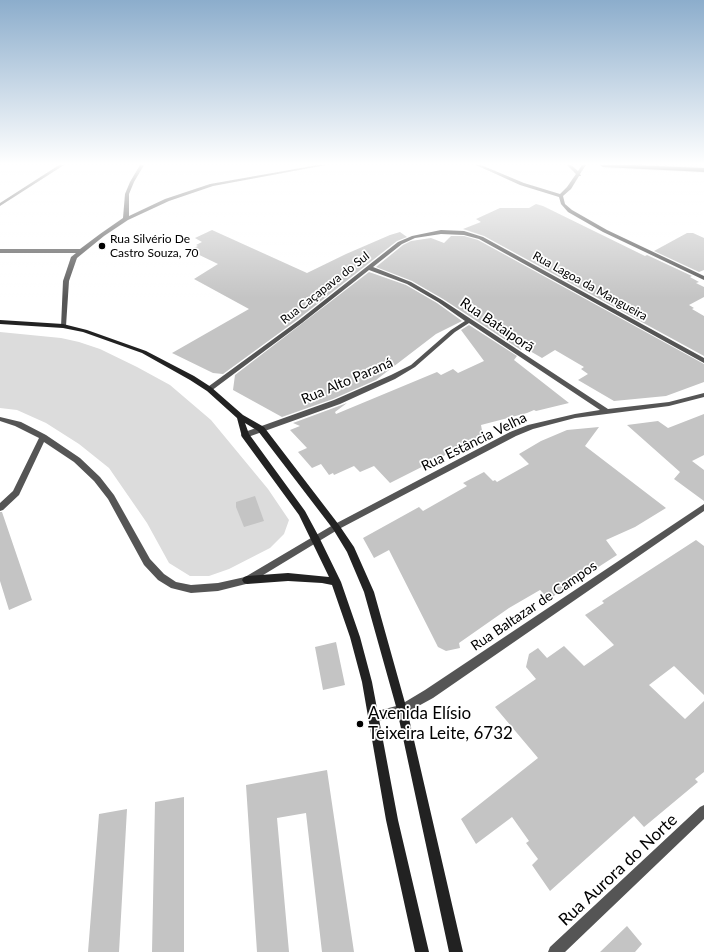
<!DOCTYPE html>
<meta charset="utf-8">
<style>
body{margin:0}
canvas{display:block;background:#fff}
</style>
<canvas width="704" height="952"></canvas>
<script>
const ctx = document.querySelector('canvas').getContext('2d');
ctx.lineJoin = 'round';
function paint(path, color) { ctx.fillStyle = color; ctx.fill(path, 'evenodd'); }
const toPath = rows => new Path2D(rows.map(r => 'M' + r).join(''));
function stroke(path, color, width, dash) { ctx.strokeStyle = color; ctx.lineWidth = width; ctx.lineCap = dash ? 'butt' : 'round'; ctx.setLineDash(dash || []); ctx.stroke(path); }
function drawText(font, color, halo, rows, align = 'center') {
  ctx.font = font + ' Lato,sans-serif'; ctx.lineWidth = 3.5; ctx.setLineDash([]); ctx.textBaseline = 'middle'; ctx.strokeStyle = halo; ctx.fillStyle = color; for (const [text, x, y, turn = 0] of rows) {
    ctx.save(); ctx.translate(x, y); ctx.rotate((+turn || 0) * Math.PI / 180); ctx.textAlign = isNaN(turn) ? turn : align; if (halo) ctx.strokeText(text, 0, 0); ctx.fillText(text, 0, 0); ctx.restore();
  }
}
const green = toPath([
 [0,332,61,338,79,342,100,349,137,367,170,385,211,420,268,489,289,520,284,534,270,548,229,569,209,576,190,576,169,563,147,523,109,468,79,444,46,423,17,410,0,408]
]);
const building = toPath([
 [536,204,543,206,645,256,647,255,692,276,690,277,699,282,696,283,704,287,704,297,689,305,694,308,692,309,704,316,704,356,484,236,463,229,481,222,476,219,500,208,529,208],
 [212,230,307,273,346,254,390,235,400,232,407,237,397,241,297,320,223,374,213,373,172,353,249,309,194,279,218,264,189,250,198,246,196,245,202,242,195,238],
 [687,233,693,233,704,238,704,270,699,272,654,251],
 [451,236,464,236,478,240,704,364,704,382,666,396,614,401,578,380,588,374,581,369,584,367,555,350,542,358,523,347,521,350,443,299,412,281,376,267,403,245,411,241,431,238,444,243],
 [369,272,406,285,437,303,462,321,436,334,376,380,333,399,282,417,233,390,235,375],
 [469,325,517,356,514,360,569,403,536,411,534,410,527,413,481,425,483,436,390,483,374,466,360,472,354,466,334,475,333,473,329,475,321,464,312,468,298,452,307,448,290,430,300,426,293,423,347,403,335,412,336,414,437,372,441,375,453,369,458,373,484,361,461,330],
 [704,414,704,455,692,461,704,470,704,501,674,479,680,472,627,425,658,421,668,428],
 [599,427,585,446,666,508,635,527,606,540,617,555,549,599,540,590,509,608,459,643,460,648,446,651,438,647,389,550,374,558,363,538,419,507,423,511,467,486,463,483,484,472,493,481,495,480,497,482,529,464,519,454,541,441,567,430],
 [255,496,264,521,244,527,236,507,236,502],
 [0,512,2,512,32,600,9,610,0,581],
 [696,540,704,546,704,695,674,666,649,685,685,719,704,701,704,772,695,779,698,782,644,827,634,816,550,891,532,865,538,859,526,843,529,841,512,817,476,844,461,819,538,758,495,707,536,679,526,667,529,654,538,648,547,658,564,646,584,666,614,645,585,615,604,603,602,601],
 [336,642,345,685,323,690,315,647],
 [327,770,354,952,322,952,306,813,277,818,289,952,257,952,246,785],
 [184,797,184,952,152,952,155,802],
 [127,809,119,952,88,952,99,814],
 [627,926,642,944,635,952,600,952]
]);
const street = toPath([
 [59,165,64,165,0,206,0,203,59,165],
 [140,165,144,165,134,182,129,194,129,216,165,199,210,184,318,165,326,165,213,186,169,201,128,220,104,236,77,258,69,281,66,326,65,327,61,327,63,281,71,257,76,253,0,253,0,249,80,249,100,234,123,218,125,194,130,182,140,165],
 [476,165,481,165,524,183,560,194,567,187,576,174,567,165,571,165,578,171,582,165,586,165,580,174,581,176,579,176,571,189,563,196,565,204,572,210,607,230,704,276,704,280,603,232,568,212,561,204,559,197,520,185,476,165],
 [441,230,464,231,483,237,704,358,704,363,479,239,464,235,441,234,415,238,402,244,373,267,411,282,442,300,608,409,669,402,704,393,704,397,669,406,575,418,533,429,516,436,339,529,250,583,218,591,191,593,171,588,158,580,144,565,108,499,94,481,74,462,44,442,19,495,3,510,0,511,0,503,13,491,39,438,15,426,0,421,0,417,21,422,46,435,80,458,100,477,114,495,150,559,164,574,176,582,191,585,218,583,245,577,333,525,510,432,528,425,575,414,600,410,469,323,455,332,415,367,395,379,340,404,248,437,242,437,241,435,242,433,334,400,391,375,411,365,451,330,465,321,438,302,407,284,369,270,302,323,211,391,209,391,205,389,298,321,398,242,412,236,441,230],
 [704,504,704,511,433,698,402,715,374,722,370,721,369,717,370,713,400,705,425,690,704,504],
 [704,805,704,819,565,952,548,952,550,947,700,807,704,805]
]);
const secondary = toPath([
 [0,320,63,324,87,330,146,351,194,376,211,387,243,415,264,427,339,525,354,547,374,592,407,710,463,952,449,952,397,710,364,592,347,552,333,529,258,431,245,423,249,434,305,511,319,537,341,582,360,637,372,682,398,820,429,952,415,952,386,820,362,682,350,637,332,585,322,583,288,581,247,584,244,583,242,580,244,577,247,576,288,573,329,577,299,515,242,437,237,418,207,391,190,380,142,353,83,332,63,328,0,324,0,320]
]);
const primary = toPath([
 [600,165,631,165,704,168,704,172,603,167,600,165]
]);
const markers = [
 [102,246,4,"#000"],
 [360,724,4,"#000"]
];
const farPoinames = [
 ["Rua Silvério De",110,239],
 ["Castro Souza, 70",110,253]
];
const farStreetnames = [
 ["Rua Lagoa da Mangueira",590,286,29],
 ["Rua Caçapava do Sul",325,288,-38]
];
const streetNames = [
 ["Rua Bataiporã",497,325,34],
 ["Rua Alto Paraná",347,381,-23],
 ["Rua Estância Velha",474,442,-26],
 ["Rua Baltazar de Campos",534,606,-34]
];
const nearPoinames = [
 ["Avenida Elísio",368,714],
 ["Teixeira Leite, 6732",368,734]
];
const nearStreetnames = [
 ["Rua Aurora do Norte",618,870,-43]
];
paint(green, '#dcdcdc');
paint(building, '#c4c4c4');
stroke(primary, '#dbdbdb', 2);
paint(street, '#555');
paint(secondary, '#222');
paint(primary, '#000');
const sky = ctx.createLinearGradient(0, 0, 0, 298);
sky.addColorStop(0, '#8cadcc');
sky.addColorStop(0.55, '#fff');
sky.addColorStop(1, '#ffffff00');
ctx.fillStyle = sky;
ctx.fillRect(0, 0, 704, 298);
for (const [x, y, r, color] of markers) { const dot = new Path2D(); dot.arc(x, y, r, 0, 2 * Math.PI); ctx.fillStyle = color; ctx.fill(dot); stroke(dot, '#fff', 1.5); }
drawText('12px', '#000', '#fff', farPoinames, 'left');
drawText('12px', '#000', '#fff', farStreetnames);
drawText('14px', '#000', '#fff', streetNames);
drawText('17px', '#000', '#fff', nearPoinames, 'left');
drawText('17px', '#000', '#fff', nearStreetnames);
</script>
